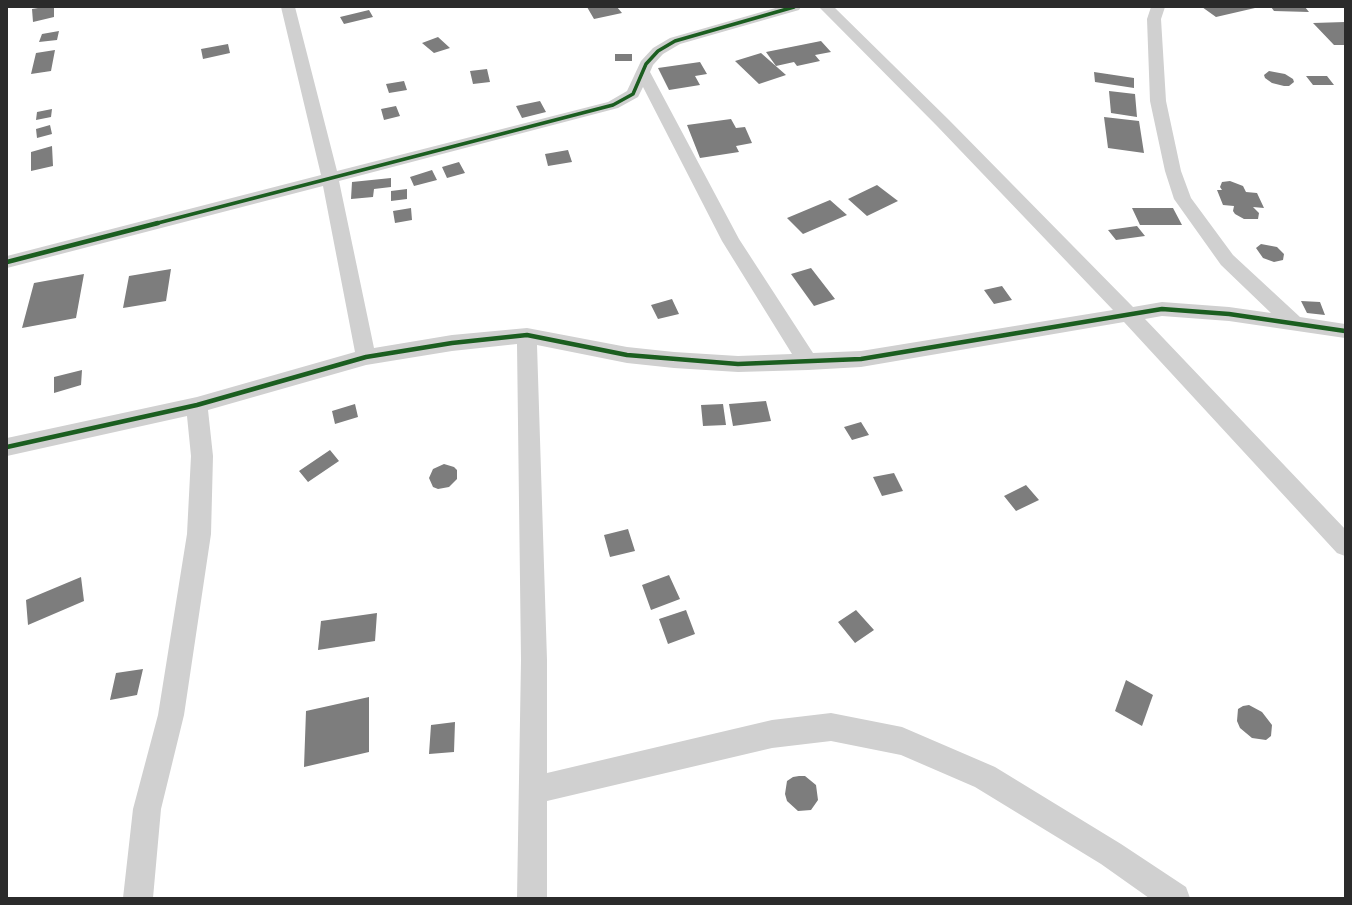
<!DOCTYPE html>
<style>
body{margin:0}
#map{position:relative;width:1352px;height:905px;overflow:hidden;background:#fff;font-family:"Noto Sans",sans-serif}
canvas{display:block}
.frame{position:absolute;inset:0;border:8px solid #2b2b2b;pointer-events:none}
</style>
<div id="map">
<canvas width="1352" height="905"></canvas>
<div class="frame"></div>
</div>
<script>
const ctx = document.querySelector('canvas').getContext('2d');
ctx.lineJoin = 'round';
function paint(path, color) { ctx.fillStyle = color; ctx.fill(path, 'evenodd'); }
const toPath = rows => new Path2D(rows.map(r => 'M' + r).join(''));
function stroke(path, color, width, dash) { ctx.strokeStyle = color; ctx.lineWidth = width; ctx.lineCap = dash ? 'butt' : 'round'; ctx.setLineDash(dash || []); ctx.stroke(path); }
const building = toPath([
 [44,7,54,7,54,17,33,22,32,9],
 [587,7,617,7,622,13,594,19],
 [1202,7,1255,7,1255,8,1216,17],
 [1271,7,1305,7,1309,12,1274,11],
 [369,10,373,17,344,24,340,17],
 [1345,22,1345,45,1334,45,1313,23],
 [59,31,57,40,39,42,42,34],
 [438,37,450,48,434,53,422,43],
 [821,41,831,52,815,55,820,61,797,66,794,62,776,66,766,52],
 [228,44,230,53,203,59,201,49],
 [55,50,51,71,31,74,36,53],
 [761,53,786,75,759,84,735,61],
 [615,54,632,54,632,61,615,61],
 [700,62,707,74,695,76,700,85,669,90,658,68],
 [487,69,490,82,473,84,470,71],
 [1269,71,1285,74,1293,79,1294,82,1289,86,1284,86,1272,83,1265,78,1264,75],
 [1094,72,1134,78,1134,88,1095,82],
 [1306,76,1327,76,1334,85,1313,85],
 [404,81,407,90,389,93,386,84],
 [1109,91,1135,94,1137,117,1111,113],
 [540,101,546,112,522,118,516,106],
 [396,106,400,116,384,120,381,109],
 [52,109,51,117,36,120,37,112],
 [1104,117,1139,121,1144,153,1108,148],
 [731,119,736,128,745,127,752,143,736,146,739,152,700,158,687,125],
 [50,125,52,134,37,138,36,129],
 [52,146,53,166,31,171,31,152],
 [568,150,572,162,548,166,545,154],
 [459,162,465,173,447,178,442,167],
 [432,170,437,180,414,186,410,177],
 [391,178,391,187,374,189,373,197,351,199,352,182],
 [1230,181,1243,186,1246,192,1257,193,1264,208,1253,207,1259,213,1258,219,1244,219,1235,214,1233,211,1234,206,1223,205,1217,190,1222,190,1220,187,1222,182],
 [877,185,898,201,867,216,848,199],
 [407,189,407,199,391,201,391,191],
 [830,200,847,215,803,234,787,218],
 [411,208,412,220,395,223,393,211],
 [1132,208,1173,208,1182,225,1140,225],
 [1137,226,1145,236,1116,240,1108,230],
 [1261,244,1277,247,1284,254,1283,260,1274,262,1263,258,1256,248],
 [811,268,835,299,814,306,791,274],
 [171,269,166,301,123,308,129,276],
 [84,274,76,318,22,328,34,283],
 [1002,286,1012,300,994,304,984,290],
 [672,299,679,314,658,319,651,305],
 [1301,301,1320,302,1325,315,1307,313],
 [82,370,81,385,54,393,54,377],
 [766,401,771,421,733,426,729,404],
 [355,404,358,417,335,424,332,411],
 [723,404,726,425,703,426,701,405],
 [861,422,869,435,852,440,844,427],
 [330,450,339,461,308,482,299,471],
 [444,464,454,467,457,470,457,479,449,487,438,489,433,487,429,478,433,469],
 [894,473,903,491,882,496,873,477],
 [1026,485,1039,500,1016,511,1004,496],
 [628,529,635,551,610,557,604,535],
 [669,575,680,599,651,610,642,585],
 [81,577,84,601,28,625,26,600],
 [686,610,695,634,668,644,659,619],
 [856,610,874,630,855,643,838,622],
 [377,613,375,641,318,650,321,621],
 [143,669,137,695,110,700,116,673],
 [1126,680,1153,695,1142,726,1115,711],
 [369,697,369,752,304,767,306,711],
 [1249,705,1262,712,1272,725,1271,736,1266,740,1252,738,1240,728,1237,721,1238,709,1243,706],
 [455,722,454,752,429,754,431,725],
 [799,776,805,776,816,785,818,800,811,810,798,811,787,801,785,794,787,781,793,777]
]);
const street = toPath([
 [281,7,295,7,337,171,608,102,627,91,641,61,653,48,670,38,779,7,801,7,799,10,680,44,663,54,653,65,650,72,739,239,813,353,861,351,1113,310,937,126,819,7,834,7,949,120,1133,307,1162,302,1229,307,1271,313,1221,265,1174,199,1165,171,1150,101,1147,19,1151,7,1165,7,1161,19,1166,101,1181,171,1191,198,1233,255,1300,317,1345,324,1345,338,1229,321,1162,316,1145,319,1345,529,1345,556,1337,553,1124,322,861,367,808,370,738,372,674,368,627,363,537,345,547,660,547,773,772,720,831,713,902,727,995,767,1121,844,1186,887,1190,898,1149,898,1101,864,975,787,901,755,831,741,772,748,547,801,547,898,517,898,521,660,517,344,452,351,366,365,208,410,213,456,211,534,184,715,161,809,153,898,123,898,133,809,158,715,187,534,191,456,187,416,7,456,7,438,197,397,355,352,323,186,7,268,7,256,321,175,281,7],
 [643,87,722,241,792,354,738,356,674,352,627,347,527,328,452,335,374,348,339,181,618,108,638,97,643,87]
]);
const cyclewayFar1 = toPath([
 [154,224,613,105,633,94,646,64,658,51,675,41,794,7]
]);
const cycleway = toPath([
 [7,262,158,223],
 [7,447,197,405,366,357,452,343,527,335,627,355,738,364,861,359,1162,309,1229,314,1345,331]
]);
paint(building, '#7d7d7d');
paint(street, '#d0d0d0');
stroke(cyclewayFar1, '#1b5e20', 3.5);
stroke(cycleway, '#1b5e20', 4.5);
</script>
